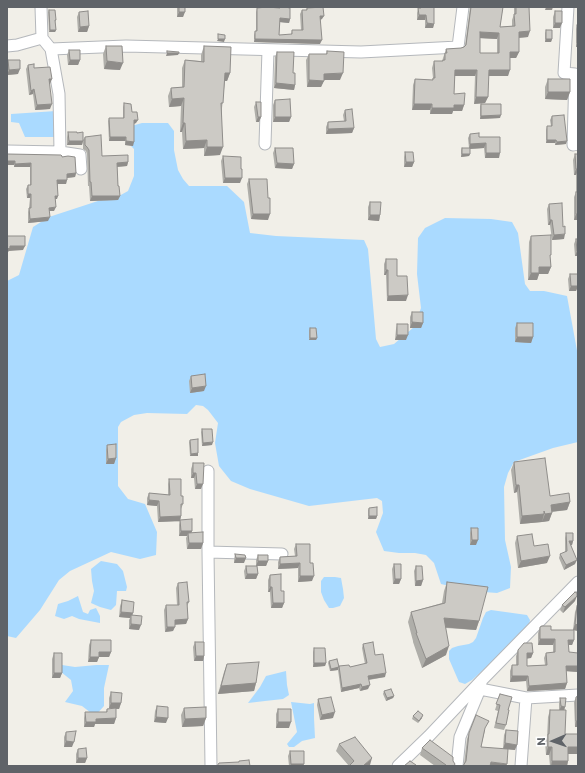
<!DOCTYPE html>
<style>
body{margin:0}
#map{position:relative;width:585px;height:773px;overflow:hidden;background:#f1efe8;font-family:Commissioner,sans-serif}
canvas{display:block}
.frame{position:absolute;inset:0;border:8px solid #5f6368;pointer-events:none}
.north{position:absolute;left:533px;top:721px;width:40px;height:40px;-webkit-text-stroke:3px #fff;paint-order:stroke;rotate:268deg;font-size:11px;font-weight:700;line-height:16px;text-align:center;color:#5f6368}
.north::after{content:'';display:block;margin:auto;width:14px;height:18px;background:#5f6368;clip-path:polygon(50% 0,100% 100%,50% 72%,0 100%)}
</style>
<div id="map">
<canvas width="585" height="773"></canvas>
<div class="frame"></div>
<div class="north">N</div>
</div>
<script>
const ctx = document.querySelector('canvas').getContext('2d');
ctx.lineJoin = 'round';
function paint(path, color) { ctx.fillStyle = color; ctx.fill(path, 'evenodd'); }
const toPath = rows => new Path2D(rows.map(r => 'M' + r).join(''));
function stroke(path, color, width, dash) { ctx.strokeStyle = color; ctx.lineWidth = width; ctx.lineCap = dash ? 'butt' : 'round'; ctx.setLineDash(dash || []); ctx.stroke(path); }
const water = toPath([
 [56,111,55,137,25,137,19,123,11,122,11,114],
 [142,123,168,123,174,131,174,150,178,170,183,179,189,186,227,186,244,202,250,233,276,236,364,240,368,249,376,339,380,347,394,344,414,327,421,308,417,274,418,238,425,228,445,218,491,219,512,222,518,233,525,284,530,291,544,291,567,296,578,356,578,442,553,448,514,462,508,473,504,487,505,540,511,567,510,588,497,593,471,591,441,584,434,563,426,555,415,553,399,553,384,551,376,532,383,513,382,501,377,498,309,506,250,489,231,481,219,466,215,443,218,423,208,410,203,406,196,405,187,414,147,413,134,415,121,422,118,427,118,486,128,499,145,504,157,532,156,555,140,559,111,552,70,571,59,580,40,610,16,638,7,636,7,281,19,275,33,227,49,217,101,200,119,196,128,191,134,176,134,149,121,136,128,127],
 [101,561,117,564,123,571,127,587,126,591,117,591,116,605,111,610,100,607,91,603,94,591,92,581,91,569],
 [324,577,335,577,341,578,343,589,344,598,340,606,333,608,329,608,324,600,321,592,321,581],
 [78,596,83,612,88,614,90,610,96,608,100,616,100,623,79,619,72,616,64,619,55,616,58,604,68,601],
 [491,610,527,615,530,620,529,625,494,660,472,680,465,684,459,682,449,659,449,651,452,648,458,646,469,644,473,642,476,638,483,618,486,612],
 [62,665,75,667,96,665,109,665,104,688,104,706,95,716,82,706,65,702,73,691,71,680,61,672],
 [286,671,287,685,289,695,283,699,265,701,248,703,260,687,266,676],
 [291,702,310,704,314,703,314,718,315,738,302,741,294,747,289,747,287,744,297,732]
]);
const minor = toPath([
 [41,7,42,38,51,49,126,46,361,52,458,47,463,7],
 [568,7,564,73,575,74,573,145,578,144],
 [7,46,17,45,42,38],
 [265,144,268,50],
 [7,151,60,152,59,94,51,49],
 [60,152,80,155,81,169],
 [208,471,208,552,211,766],
 [208,552,282,554],
 [480,689,526,698,578,695],
 [398,766,429,736,481,681,578,582],
 [457,766,460,737,480,689,481,683],
 [521,766,526,698]
]);
const wall = toPath([
 [177,7,185,7,183,17,177,17],
 [419,7,434,7,434,24,433,28,425,28,425,20,417,20,417,13,418,8,419,8],
 [470,7,503,7,500,27,512,26,512,20,514,14,514,7,529,7,528,37,519,38,519,52,516,58,510,58,508,76,488,76,488,97,485,103,474,104,475,76,455,76,454,94,464,105,462,111,453,111,452,114,430,114,430,110,412,110,413,85,415,79,432,80,433,78,432,68,434,61,442,61,446,49,461,48,465,46],
 [480,38,497,39,497,53,480,53],
 [257,8,290,19,289,23,280,22,279,35,291,35,292,30,301,30,300,14,302,10,306,10,307,8,322,19,320,20,320,44,254,42,254,35,255,31,256,31,256,12],
 [49,10,56,20,55,22,56,30,55,32,49,32,48,12],
 [555,11,560,28,553,28,553,17],
 [79,12,89,26,87,32,78,32,77,17],
 [577,25,578,47,576,47,576,29],
 [546,30,552,39,551,42,545,42,545,33],
 [106,46,120,70,104,69,103,54],
 [204,46,230,73,227,81,225,81,222,108,220,155,204,156,204,148,183,149,182,132,180,132,181,106,169,107,168,96,171,88,182,87,182,68,185,60,201,61,201,55],
 [69,50,80,60,78,65,68,65,67,55],
 [327,51,340,80,324,80,321,87,307,87,306,60,309,54,326,54],
 [277,52,293,73,295,85,294,90,274,88,275,57],
 [8,60,18,74,7,75,7,64],
 [28,65,34,68,50,84,49,84,50,109,35,110,33,94,29,95,26,69],
 [548,79,570,92,567,100,545,99,545,87],
 [275,100,291,117,289,122,273,122,273,105],
 [256,102,261,117,259,122,256,122,254,107],
 [124,103,132,112,136,123,134,124,133,146,125,145,125,141,109,141,108,121,109,118,123,118,123,107],
 [481,104,500,118,480,119,480,106],
 [345,110,354,128,352,133,326,134,326,127,328,122,344,121,343,115],
 [552,116,566,144,555,145,555,143,546,143,546,130,547,126,551,126,550,120],
 [68,132,77,133,83,140,85,137,102,156,128,162,127,166,117,167,118,186,120,196,118,200,90,201,89,186,88,186,87,154,86,151,83,149,83,141,82,145,67,145,67,137],
 [470,134,479,137,500,137,499,158,485,158,484,148,470,149,470,154,469,156,461,157,461,150,462,148,469,148,468,138],
 [275,148,294,164,292,169,275,168,273,153],
 [405,152,414,162,412,167,404,167,404,157],
 [7,154,62,157,76,173,75,177,67,178,66,184,58,184,57,199,55,199,54,211,49,211,48,221,28,223,28,212,29,208,30,198,27,198,26,189,28,185,30,185,30,167,14,167,14,165,7,165],
 [575,154,578,154,578,220,574,220,574,197,576,192,576,175,574,175,573,160],
 [223,156,241,169,240,183,223,183,221,161],
 [249,179,268,198,268,220,251,219,247,184],
 [370,202,380,215,379,221,368,220,368,207],
 [549,204,564,239,552,240,550,225,548,225,547,209],
 [531,236,550,258,551,267,548,274,539,274,537,280,528,280,529,242],
 [576,239,578,256,575,256,574,244],
 [386,259,406,301,387,301,386,275,384,275,384,264],
 [570,274,578,286,576,291,569,291,568,279],
 [412,312,423,323,421,328,410,328,410,317],
 [517,323,533,337,531,343,515,342,515,328],
 [397,324,406,340,395,340,396,329],
 [310,328,317,338,316,340,309,340,309,330],
 [191,376,204,391,190,393,189,381],
 [202,429,212,445,202,446,201,432],
 [190,440,198,453,198,456,190,456,189,442],
 [107,445,116,458,114,464,106,464,106,450],
 [514,462,550,496,570,502,567,510,552,512,552,513,549,521,542,522,542,521,542,522,520,524,517,492,514,493,511,470],
 [193,463,201,489,195,489,194,478,191,478,191,469],
 [169,479,181,496,183,504,181,509,181,516,180,521,158,522,157,506,147,505,147,498,149,493,168,495,168,484],
 [369,508,377,516,376,519,368,519,368,510],
 [180,520,192,531,191,532,203,543,201,549,187,549,186,538,187,536,179,536,179,525],
 [471,528,476,545,470,545,470,533],
 [566,533,573,541,572,545,571,545,575,564,564,570,559,558,560,554,565,552,565,538],
 [517,536,534,546,547,563,518,568,515,543],
 [296,544,310,563,312,581,298,582,298,568,278,569,278,562,280,557,295,556,294,549],
 [235,554,244,563,234,563,234,560],
 [258,555,268,561,266,566,257,566,258,574,256,579,245,579,244,571,246,566,256,566,256,560],
 [394,564,401,579,399,584,393,584,392,569],
 [416,566,423,580,421,586,415,586,414,571],
 [270,575,281,591,284,603,282,608,271,608,270,592,268,592,268,580],
 [447,582,479,621,476,630,446,628,446,655,422,668,413,642,413,641,408,622,411,612,442,603,444,591],
 [178,583,189,602,187,606,188,619,186,624,175,624,173,631,165,632,164,610,166,605,177,605,176,588],
 [122,600,133,615,139,630,129,629,129,620,130,618,119,617,120,606],
 [575,601,563,613,560,610,562,605],
 [577,606,578,631,574,630,574,640,572,645,568,645,569,652,578,672,566,671,567,683,565,689,527,691,526,681,510,682,510,671,512,665,516,665,516,656,518,650,533,653,531,658,527,658,527,666,545,665,544,658,546,653,553,652,553,645,538,645,538,633,540,627,551,630,573,630,575,612],
 [91,640,111,652,109,657,99,657,97,662,88,662,89,645],
 [195,642,204,656,203,661,194,661,193,647],
 [363,644,375,655,385,677,369,680,368,689,360,691,359,688,341,692,338,670,330,671,328,663,329,661,339,666,350,667,365,664,362,648],
 [314,648,326,663,325,666,313,667,313,652],
 [54,653,62,673,60,678,52,678,52,659],
 [227,664,256,683,254,691,218,694,224,672],
 [384,691,394,696,393,698,386,701,383,694],
 [111,692,121,703,119,709,116,709,116,718,114,724,95,724,94,727,84,727,84,718,85,712,106,712,107,709,114,708,109,708,109,698],
 [500,694,508,710,506,725,504,730,494,728,498,711,495,710],
 [576,697,578,727,575,727,574,702],
 [560,698,564,710,565,734,578,754,568,754,568,761,567,766,550,766,549,755,546,755,545,741,547,738,548,717,550,710,559,710,559,703],
 [318,699,333,718,320,720,317,705],
 [157,706,166,723,154,722,155,711],
 [184,708,206,718,203,726,182,727,181,715],
 [278,709,289,728,276,728,276,714],
 [413,716,422,718,418,723,412,719],
 [485,730,481,747,503,749,504,735,506,730,515,750,508,749,464,764,467,739,469,733],
 [66,732,72,747,64,747,64,737],
 [339,744,370,765,369,766,349,766,336,751],
 [422,748,453,761,455,766,435,766,420,755],
 [78,749,87,758,85,763,76,763,76,754],
 [290,751,303,766,289,766,288,756]
]);
const shadedWall = toPath([
 [546,7,553,7,552,10,545,10],
 [179,12,185,12,183,17,177,17],
 [419,15,426,15,425,20,417,20],
 [320,16,324,16,322,19,319,20],
 [280,18,290,19,289,23,279,22],
 [427,23,434,24,433,28,425,28],
 [555,23,562,23,560,28,553,28],
 [89,26,87,32,78,32,80,27],
 [50,30,56,30,55,32,49,32],
 [530,31,528,37,516,38,519,32],
 [480,32,499,33,497,39,478,38],
 [218,39,225,39,224,42,217,41],
 [255,39,322,40,320,44,254,42],
 [546,39,552,39,551,42,545,42],
 [577,43,578,43,578,47,576,47],
 [510,52,519,52,516,58,508,58],
 [167,53,179,53,178,55,166,56],
 [70,60,80,60,78,65,68,65],
 [107,61,123,63,120,70,104,69],
 [20,69,18,74,7,75,9,70],
 [455,70,477,70,475,76,453,76],
 [489,70,510,70,508,76,486,76],
 [225,73,230,73,227,81,222,81],
 [343,73,340,80,322,80,324,74],
 [49,79,52,79,50,84,47,84],
 [309,80,324,81,321,87,307,87],
 [276,83,295,85,294,90,274,88],
 [34,89,33,94,29,95,31,91],
 [548,92,570,92,567,100,545,99],
 [476,97,488,97,485,103,474,104],
 [184,98,181,106,169,107,172,99],
 [52,104,50,109,35,110,37,105],
 [414,104,432,104,430,110,412,110],
 [454,105,464,105,462,111,453,111,452,114,430,114,432,108],
 [501,115,500,118,480,119,481,116],
 [258,117,261,117,259,122,256,122],
 [275,117,291,117,289,122,273,122],
 [134,120,138,120,136,123,132,124],
 [183,123,185,123,182,132,180,132],
 [354,128,352,133,326,134,328,129],
 [110,137,126,137,125,141,109,141],
 [207,140,204,148,183,149,186,141],
 [547,140,556,140,555,143,546,143],
 [69,141,83,141,82,145,67,145],
 [126,141,134,142,133,146,125,145],
 [567,141,566,144,555,145,557,142],
 [486,143,484,148,469,149,470,144],
 [207,147,223,147,220,155,204,156],
 [486,153,500,153,499,158,485,158],
 [462,154,470,154,469,156,461,157],
 [7,161,15,161,14,165,7,165],
 [128,162,127,166,115,167,117,163],
 [406,162,414,162,412,167,404,167],
 [31,163,30,167,14,167,15,164],
 [277,163,294,164,292,169,275,168],
 [576,169,578,169,578,171,576,175,574,175],
 [76,173,75,177,66,178,67,174],
 [225,178,242,178,240,183,223,183],
 [57,180,67,180,66,184,56,184],
 [28,194,31,194,30,198,27,198],
 [55,196,58,196,57,199,54,199],
 [92,196,120,196,118,200,90,201],
 [56,207,54,211,48,211,49,208],
 [253,214,270,214,268,220,251,219],
 [576,214,578,214,578,220,574,220],
 [370,215,380,215,379,221,368,220],
 [50,217,48,221,28,223,30,219],
 [550,220,552,220,550,225,548,225],
 [565,234,564,239,552,240,554,235],
 [10,246,25,246,23,250,9,251,7,253,7,249],
 [578,250,578,256,575,256,577,251],
 [539,267,551,267,548,274,539,274,537,280,528,280,531,273],
 [386,270,388,270,386,275,384,275],
 [571,286,578,286,576,291,569,291],
 [408,295,406,301,387,301,388,296],
 [412,322,423,323,421,328,410,328],
 [397,335,408,335,406,340,395,340],
 [517,337,533,337,531,343,515,342],
 [310,338,317,338,316,340,309,340],
 [206,386,204,391,190,393,192,388],
 [213,442,212,445,202,446,203,443],
 [198,453,198,456,190,456,191,454],
 [116,458,114,464,106,464,108,459],
 [193,473,196,473,194,478,191,478],
 [197,484,203,484,201,489,195,489],
 [516,485,519,485,517,492,514,493],
 [149,500,159,501,157,506,147,505],
 [570,502,567,510,548,512,551,505],
 [552,513,549,521,542,522,545,514],
 [544,514,542,522,520,524,522,516],
 [181,516,180,521,158,522,160,517],
 [369,516,377,516,376,519,368,519],
 [181,531,192,531,190,536,188,533,187,536,179,536],
 [472,540,478,540,476,545,470,545],
 [569,541,573,541,572,545,567,546],
 [189,543,203,543,201,549,187,549],
 [550,556,547,563,518,568,521,561],
 [236,558,246,558,244,563,234,563],
 [577,560,575,564,564,570,566,565],
 [258,561,268,561,266,566,256,566],
 [300,563,298,568,278,569,280,564],
 [247,574,258,574,256,579,245,579],
 [300,576,314,576,312,581,298,582],
 [395,579,401,579,399,584,393,584],
 [423,580,421,586,415,586,416,581],
 [270,587,272,587,270,592,268,592],
 [577,596,575,601,563,613,565,607],
 [273,603,284,603,282,608,271,608],
 [121,612,133,613,131,618,131,615,130,618,119,617],
 [444,618,479,621,476,630,441,627],
 [188,619,186,624,173,625,175,620],
 [131,624,141,625,139,630,129,629],
 [575,624,578,625,578,631,573,630],
 [167,627,175,627,173,631,165,632],
 [540,639,555,639,553,645,538,645],
 [568,640,574,640,572,645,566,645],
 [449,646,446,655,422,668,426,659],
 [99,652,111,652,109,657,99,657,97,662,88,662,90,657],
 [527,653,533,653,531,658,525,659],
 [196,656,204,656,203,661,194,661],
 [314,663,326,663,325,666,313,667],
 [566,666,578,666,578,672,564,671],
 [338,667,338,670,330,671,331,669],
 [54,673,62,673,60,678,52,678],
 [386,673,385,677,366,680,368,676],
 [512,676,528,676,526,681,510,682],
 [256,683,254,691,218,694,221,686],
 [567,683,565,689,527,691,529,686],
 [361,684,359,688,341,692,342,688],
 [370,685,368,689,360,691,362,687],
 [394,696,393,698,386,701,387,698],
 [111,703,121,703,119,709,109,708],
 [561,706,565,707,564,712,559,712],
 [335,712,333,718,320,720,322,715],
 [423,715,422,718,418,723,419,721],
 [156,717,168,718,166,723,154,722],
 [116,718,114,724,95,724,94,727,84,727,86,722,96,719],
 [206,718,203,726,182,727,185,719],
 [576,721,578,721,578,727,575,727],
 [278,722,291,722,289,728,276,728],
 [66,741,74,742,72,747,64,747],
 [505,743,517,745,515,750,503,749],
 [548,747,552,747,549,755,546,755],
 [568,747,578,747,578,754,566,754],
 [78,758,87,758,85,763,76,763],
 [372,758,370,765,369,766,363,766],
 [552,761,568,761,567,766,551,766],
 [491,762,507,764,506,766,489,766],
 [291,764,304,764,303,766,290,766]
]);
const building = toPath([
 [179,7,185,7,185,12,179,12,179,7],
 [267,7,280,8,280,7,285,7,290,8,290,19,280,18,279,35,292,34,292,30,303,30,302,10,307,10,307,8,323,7,324,16,320,16,322,40,255,39,255,31,257,31,257,8,267,7],
 [421,7,434,7,434,24,427,23,426,15,419,15,418,8,421,8,421,7],
 [471,7,503,7,500,27,515,26,514,14,516,14,516,7,529,7,530,31,519,32,519,52,510,52,510,70,489,70,488,97,476,97,477,70,455,70,454,94,465,93,464,105,454,105,454,108,432,108,432,104,414,104,415,79,433,80,433,78,435,78,434,61,443,61,443,60,445,60,445,53,447,53,446,49,461,48,464,47,466,45,471,7],
 [480,32,499,33,499,53,480,53,480,32],
 [49,10,55,10,56,20,55,20,56,30,50,30,49,10],
 [88,11,89,26,80,27,79,12,88,11],
 [555,11,562,11,562,23,555,23,555,11],
 [577,25,578,25,578,43,577,43,577,25],
 [546,30,552,30,552,39,546,39,546,30],
 [218,34,225,35,225,39,218,39,218,34],
 [106,46,122,46,123,63,107,61,106,46],
 [204,46,231,47,230,73,225,73,223,103,221,103,223,147,207,147,207,140,186,141,185,123,183,123,184,98,172,99,171,88,184,87,185,60,204,62,204,46],
 [69,50,80,50,80,60,70,60,69,50],
 [167,51,179,52,179,53,167,53,167,51],
 [327,51,344,52,343,73,324,74,324,81,309,80,309,54,327,54,327,51],
 [277,52,294,52,293,73,295,73,295,85,276,83,277,52],
 [8,60,20,60,20,69,9,70,8,60],
 [34,64,34,68,50,67,52,79,49,79,52,104,37,105,34,89,31,91,28,65,34,64],
 [548,79,570,79,570,92,548,92,548,79],
 [290,99,291,117,275,117,275,100,290,99],
 [256,102,261,102,261,117,258,117,256,102],
 [124,103,131,104,132,112,137,112,138,120,134,120,134,142,126,141,126,137,110,137,109,118,124,118,124,103],
 [481,104,501,104,501,115,481,116,481,104],
 [352,109,354,128,328,129,328,122,346,121,345,110,352,109],
 [564,115,567,141,557,142,556,140,547,140,547,126,552,126,552,116,564,115],
 [68,132,77,132,77,133,83,132,83,141,69,141,68,132],
 [479,133,479,137,500,137,500,153,486,153,486,143,470,144,470,134,479,133],
 [101,135,102,156,128,155,128,162,117,163,118,186,119,186,120,196,92,196,91,182,90,182,89,150,87,147,85,145,85,137,101,135],
 [275,148,293,148,294,164,277,163,275,148],
 [462,148,470,148,470,154,462,154,462,148],
 [405,152,413,152,414,162,406,162,405,152],
 [7,154,61,155,62,156,62,157,68,156,75,157,76,173,67,174,67,180,57,180,58,196,55,196,56,207,49,208,50,217,30,219,29,208,31,208,31,194,28,194,28,185,31,185,31,163,15,164,15,161,7,161,7,154],
 [575,154,578,154,578,169,576,169,575,154],
 [223,156,241,157,241,169,242,169,242,178,225,178,223,156],
 [249,179,267,179,268,198,270,198,270,214,253,214,249,179],
 [576,192,578,192,578,214,576,214,576,192],
 [370,202,381,202,380,215,370,215,370,202],
 [562,203,563,227,565,226,565,234,554,235,552,220,550,220,549,204,562,203],
 [551,235,551,255,550,255,551,267,539,267,539,273,531,273,531,236,551,235],
 [7,236,25,236,25,246,10,246,10,248,7,249,7,236],
 [576,239,578,239,578,250,577,251,576,239],
 [386,259,397,259,397,276,407,276,408,295,388,296,388,270,386,270,386,259],
 [570,274,578,274,578,286,571,286,570,274],
 [412,312,423,312,423,323,412,322,412,312],
 [517,323,533,323,533,337,517,337,517,323],
 [397,324,408,324,408,335,397,335,397,324],
 [310,328,316,328,317,338,310,338,310,328],
 [205,374,206,386,192,388,191,376,205,374],
 [202,429,212,429,213,442,203,443,202,429],
 [198,439,198,453,191,454,190,440,198,439],
 [116,444,116,458,108,459,107,445,116,444],
 [545,458,550,496,569,493,570,502,551,505,552,513,545,514,544,511,544,514,522,516,519,485,516,485,514,462,545,458],
 [193,463,204,463,203,484,197,484,196,473,193,473,193,463],
 [169,479,181,479,181,496,183,496,183,504,181,504,181,516,160,517,159,501,149,500,149,493,170,495,169,479],
 [377,507,377,516,369,516,369,508,377,507],
 [192,519,192,531,181,531,180,520,192,519],
 [471,528,478,528,478,540,472,540,471,528],
 [203,532,203,543,189,543,188,533,203,532],
 [566,533,573,533,573,541,569,541,577,560,566,565,560,554,567,551,566,533],
 [532,534,534,546,548,544,550,556,521,561,517,536,532,534],
 [296,544,310,544,310,563,313,563,314,576,300,576,300,563,280,564,280,557,297,556,296,544],
 [235,554,245,555,246,558,236,558,235,554],
 [258,555,268,555,268,561,258,561,258,555],
 [394,564,401,564,401,579,395,579,394,564],
 [246,566,257,566,258,574,247,574,246,566],
 [416,566,422,566,423,580,416,581,416,566],
 [281,574,281,591,284,591,284,603,273,603,272,587,270,587,270,575,281,574],
 [187,582,189,602,187,602,188,619,175,620,175,627,167,627,166,605,179,605,178,583,187,582],
 [447,582,488,587,479,621,444,618,449,646,426,659,416,633,417,633,411,612,445,603,447,582],
 [575,592,577,593,577,596,565,607,562,605,575,592],
 [122,600,134,602,133,613,121,612,122,600],
 [577,606,578,607,578,625,575,624,577,606],
 [131,615,142,616,141,625,131,624,131,615],
 [542,626,551,626,551,630,574,630,574,640,568,640,569,652,578,653,578,666,566,666,567,683,529,686,528,676,512,676,512,665,518,665,518,650,524,643,532,643,533,653,527,653,527,666,547,665,546,653,555,652,555,639,540,639,540,627,542,626],
 [91,640,111,640,111,652,99,652,99,657,90,657,91,640],
 [195,642,204,642,204,656,196,656,195,642],
 [373,642,375,655,383,654,386,673,368,676,370,685,362,687,361,684,342,688,339,666,349,665,350,667,367,663,363,644,373,642],
 [314,648,325,648,326,663,314,663,314,648],
 [54,653,62,653,62,673,54,673,54,653],
 [337,659,339,667,331,669,329,661,337,659],
 [259,662,256,683,221,686,227,664,259,662],
 [391,689,394,696,387,698,384,691,391,689],
 [111,692,122,693,121,703,111,703,111,692],
 [500,694,512,697,508,710,509,710,506,725,496,723,500,705,496,704,500,694],
 [578,696,578,721,576,721,576,697,578,696],
 [331,697,335,712,322,715,318,699,331,697],
 [560,698,566,698,565,707,561,706,560,698],
 [157,706,168,707,168,718,156,717,157,706],
 [206,707,206,718,185,719,184,708,206,707],
 [116,708,116,718,96,719,96,722,86,722,85,712,107,712,107,709,116,708],
 [278,709,291,709,291,722,278,722,278,709],
 [550,710,566,710,565,734,578,734,578,747,568,747,568,761,552,761,552,747,548,747,548,734,549,734,550,710],
 [418,711,423,715,419,721,413,716,418,711],
 [476,715,489,721,485,728,481,747,508,749,507,764,491,762,490,766,463,766,466,761,469,733,476,715],
 [506,730,518,731,517,745,505,743,506,730],
 [76,731,74,742,66,741,66,732,76,731],
 [355,737,372,758,363,766,349,766,354,761,339,744,355,737],
 [430,740,453,757,453,761,455,764,454,766,446,766,446,765,422,748,430,740],
 [86,748,87,758,78,758,78,749,86,748],
 [290,751,304,751,304,764,291,764,290,751],
 [249,760,250,766,217,766,219,763,239,762,239,761,249,760],
 [410,761,416,765,415,766,404,766,410,761]
]);
paint(water, '#aadaff');
stroke(minor, '#b5b8bc', 13);
stroke(minor, '#fff', 11);
paint(wall, '#afaea9');
paint(shadedWall, '#8f8d8a');
paint(building, '#cccac5');
stroke(building, '#8f8d8a', 1);
</script>
